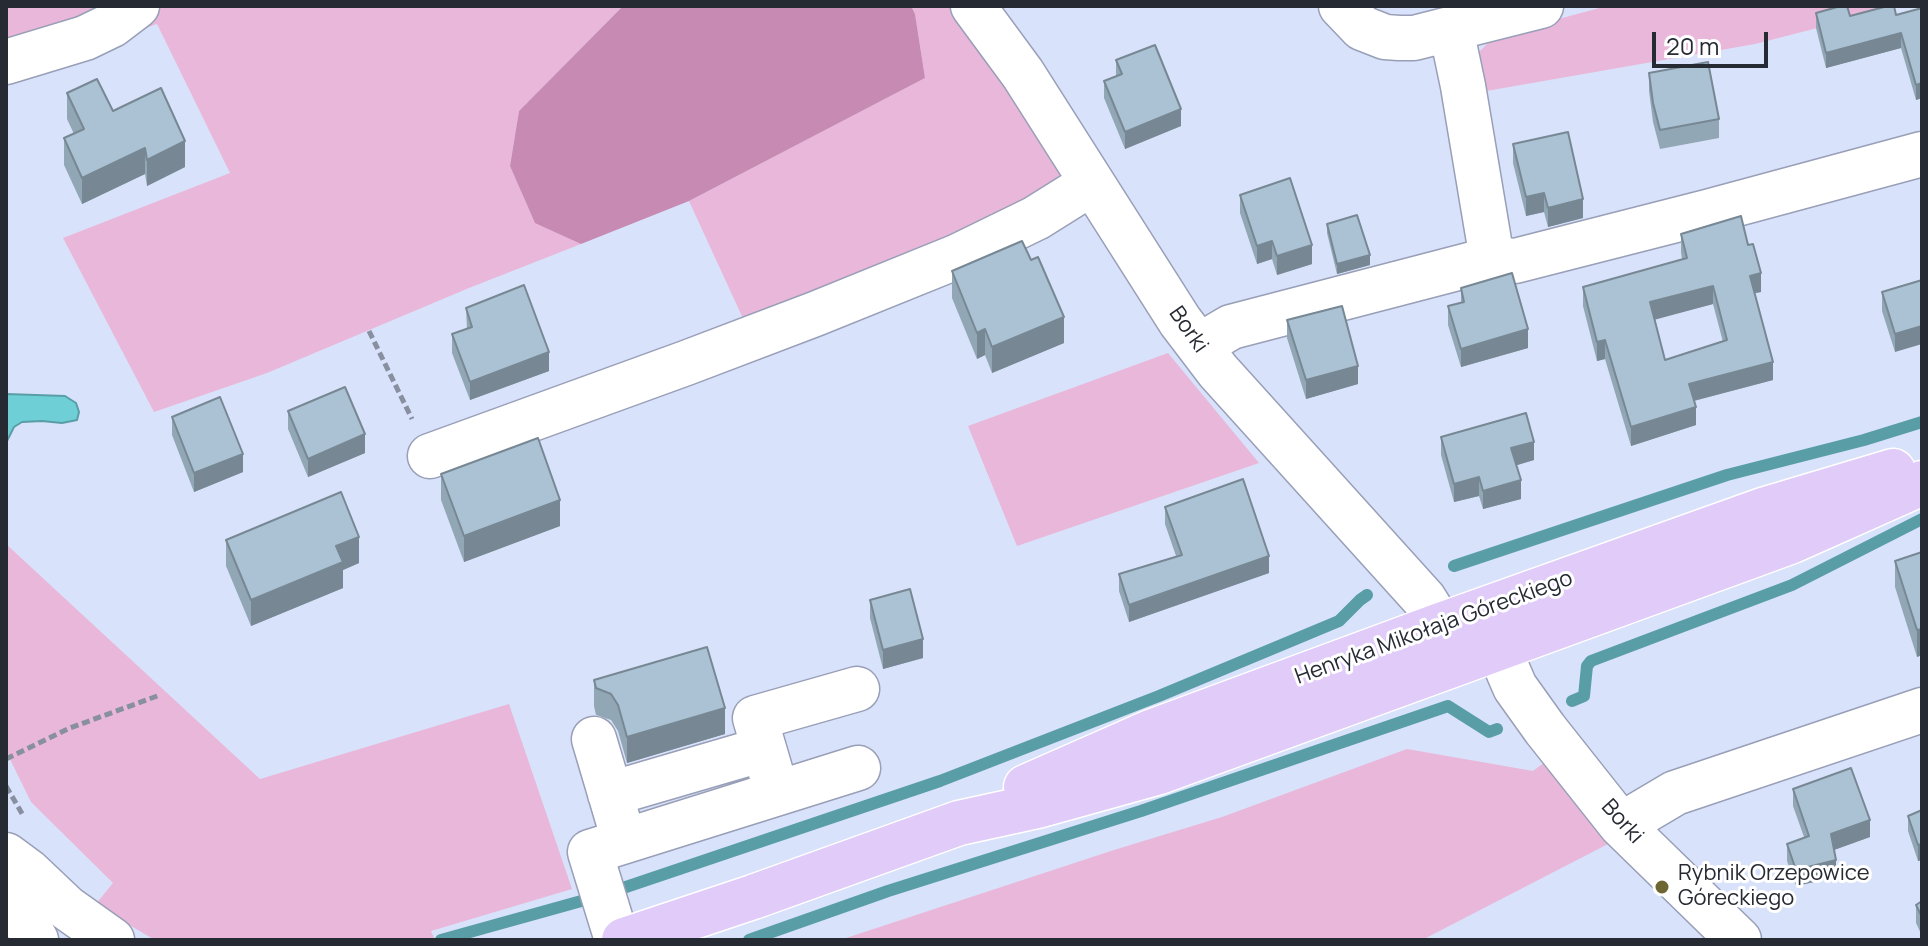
<!DOCTYPE html>
<meta charset="utf-8">
<style>
body{margin:0}
#map{position:relative;width:1928px;height:946px;overflow:hidden;background:#d9e2fb;font-family:Manrope,sans-serif}
canvas{display:block}
.frame{position:absolute;inset:0;border:8px solid #262a33;pointer-events:none}
.scale{position:absolute;left:1652px;top:32px;width:116px;height:36px;box-sizing:border-box;border:4px solid #262a33;border-top:0;padding-left:10px;font-size:24px;line-height:28px;white-space:nowrap;color:#262a33;-webkit-text-stroke:6px #fff;paint-order:stroke}
</style>
<div id="map">
<canvas width="1928" height="946"></canvas>
<div class="frame"></div>
<div class="scale">20 m</div>
</div>
<script>
const ctx = document.querySelector('canvas').getContext('2d');
ctx.lineJoin = 'round';
function paint(path, color) { ctx.fillStyle = color; ctx.fill(path, 'evenodd'); }
const toPath = rows => new Path2D(rows.map(r => 'M' + r).join(''));
function stroke(path, color, width, dash) { ctx.strokeStyle = color; ctx.lineWidth = width; ctx.lineCap = dash ? 'butt' : 'round'; ctx.setLineDash(dash || []); ctx.stroke(path); }
function drawText(font, color, halo, rows, align = 'center') {
  ctx.font = font + ' Manrope,sans-serif'; ctx.lineWidth = 6; ctx.setLineDash([]); ctx.textBaseline = 'middle'; ctx.strokeStyle = halo; ctx.fillStyle = color; for (const [text, x, y, turn = 0] of rows) {
    ctx.save(); ctx.translate(x, y); ctx.rotate((+turn || 0) * Math.PI / 180); ctx.textAlign = isNaN(turn) ? turn : align; if (halo) ctx.strokeText(text, 0, 0); ctx.fillText(text, 0, 0); ctx.restore();
  }
}
const green = toPath([
 [6,6,623,6,519,111,510,166,535,222,581,244,469,288,267,373,154,412,63,238,230,173,157,24,6,76],
 [911,6,951,6,1005,76,1074,181,961,241,746,325,689,201,925,78,915,14],
 [1607,6,1903,6,1755,44,1475,93,1472,59,1495,36],
 [1168,353,1259,463,1017,546,968,426],
 [6,544,260,779,509,704,572,889,431,931,435,940,155,940,95,905,113,883,31,802,6,751],
 [1407,749,1533,771,1545,762,1608,844,1422,940,840,940,1114,850,1222,817]
]);
const forest = toPath([
 [623,6,911,6,915,14,925,78,689,201,581,244,535,223,510,166,519,111]
]);
const water = toPath([
 [6,394,65,396,76,403,79,412,77,420,62,423,42,421,22,422,14,427,6,443,6,394]
]);
const stream = toPath([
 [1454,566,1727,475,1864,440,1922,422],
 [1572,701,1584,696,1587,666,1591,661,1792,585,1922,519],
 [620,889,940,781,1159,696,1339,621,1360,600,1367,595],
 [441,940,585,900],
 [749,940,888,891,1141,811,1448,706,1489,732,1497,729]
]);
const path = toPath([
 [369,331,412,419],
 [6,759,70,728,160,695],
 [6,786,24,817]
]);
const minor = toPath([
 [973,6,1023,74,1180,321,1218,371,1424,599,1434,615,1452,659],
 [1341,6,1362,28,1385,37,1399,38,1414,38,1541,6],
 [6,62,85,38,112,25,137,6],
 [1492,259,1515,261,1707,212,1922,154],
 [1199,346,1231,327,1492,259,1463,86,1451,29],
 [430,456,686,363,815,314,956,257,1036,218,1092,183],
 [1483,613,1515,687,1545,729,1621,825,1739,940],
 [594,739,618,820],
 [777,793,755,718,857,689],
 [610,794,764,749],
 [1621,825,1675,793,1922,710],
 [6,855,29,872,67,908,112,940],
 [6,892,36,940],
 [617,940,590,852,858,768]
]);
const major = toPath([
 [1026,787,1151,732,1438,626,1766,509,1893,471],
 [624,940,753,897,959,823,1037,806,1159,772,1732,563,1792,541,1922,483]
]);
const wall = toPath([
 [1922,8,1922,98,1916,100,1901,48,1826,68,1816,28,1816,13,1850,16,1896,15],
 [1116,60,1181,126,1125,149,1104,98,1104,81,1116,76],
 [1649,73,1719,119,1719,138,1660,149,1653,122,1649,91],
 [67,93,113,111,185,167,147,186,145,174,82,204,64,165,64,138,74,134,67,119],
 [1513,144,1583,218,1548,227,1544,212,1526,216,1513,163],
 [1240,195,1312,264,1277,275,1272,259,1257,264,1240,213],
 [1327,224,1370,265,1337,274,1327,233],
 [1681,234,1761,292,1755,293,1773,380,1694,401,1696,425,1631,446,1605,359,1597,361,1583,306,1583,287,1682,259,1681,252],
 [1713,304,1723,342,1665,360,1655,319],
 [952,271,1064,343,992,373,985,355,977,359,952,298],
 [1922,280,1895,352,1882,311,1882,292],
 [1461,288,1528,348,1461,367,1448,325,1448,306,1461,303],
 [466,308,549,371,470,400,452,353,452,334,467,329],
 [1287,320,1358,384,1306,399,1287,338],
 [288,411,365,453,308,477,288,429],
 [172,417,243,472,194,492,172,435],
 [1441,437,1534,460,1516,465,1521,499,1483,509,1479,496,1454,502,1441,455],
 [441,474,560,526,464,562,441,500],
 [1165,507,1269,573,1129,622,1119,591,1119,574,1176,556,1165,524],
 [226,540,359,563,343,570,343,588,251,626,226,566],
 [1922,552,1922,655,1917,657,1895,587,1895,561],
 [870,600,923,658,883,669,870,618],
 [594,680,725,734,627,763,618,731,611,720,596,715,594,706],
 [1793,789,1870,837,1834,850,1836,877,1796,886,1787,861,1787,844,1804,837,1793,806],
 [1922,810,1922,860,1918,861,1908,831,1908,816],
 [1922,901,1922,936,1916,923,1916,905]
]);
const shadedWall = toPath([
 [1901,33,1901,48,1826,68,1826,53],
 [1922,83,1922,98,1916,100,1916,85],
 [1181,109,1181,126,1125,149,1125,132],
 [185,141,185,167,147,186,147,160],
 [145,148,145,174,82,204,82,178],
 [1544,193,1544,212,1526,216,1526,197],
 [1583,199,1583,218,1548,227,1548,208],
 [1272,241,1272,259,1257,264,1257,246],
 [1312,245,1312,264,1277,275,1277,256],
 [1370,255,1370,265,1337,274,1337,264],
 [1761,273,1761,292,1750,294,1750,276],
 [1713,286,1713,304,1650,321,1650,302],
 [1064,317,1064,343,992,373,992,347],
 [1922,326,1922,344,1895,352,1895,334],
 [985,329,985,355,977,359,977,333],
 [1528,329,1528,348,1461,367,1461,349],
 [1605,340,1605,359,1597,361,1597,342],
 [549,352,549,371,470,400,470,382],
 [1773,362,1773,380,1689,402,1689,384],
 [1358,366,1358,384,1306,399,1306,380],
 [1696,407,1696,425,1631,446,1631,427],
 [365,434,365,453,308,477,308,459],
 [1534,442,1534,460,1511,467,1511,448],
 [243,454,243,472,194,492,194,473],
 [1479,477,1479,496,1454,502,1454,484],
 [1521,480,1521,499,1483,509,1483,491],
 [560,500,560,526,464,562,464,536],
 [359,537,359,563,343,570,343,588,251,626,251,600,336,546],
 [1269,556,1269,573,1129,622,1129,605],
 [1922,629,1922,655,1917,657,1917,630],
 [923,639,923,658,883,669,883,650],
 [725,708,725,734,627,763,627,737],
 [1870,820,1870,837,1831,851,1831,834],
 [1922,844,1922,860,1918,861,1918,845],
 [1836,860,1836,877,1796,886,1796,870]
]);
const building = toPath([
 [1841,6,1847,6,1850,16,1888,6,1894,6,1896,15,1922,8,1922,83,1916,85,1901,33,1826,53,1816,13,1841,6],
 [1155,45,1181,109,1125,132,1104,81,1122,74,1116,60,1155,45],
 [1708,62,1719,119,1660,130,1653,103,1649,73,1708,62],
 [97,79,113,111,161,88,185,141,147,160,145,148,82,178,64,138,84,129,67,93,97,79],
 [1568,132,1583,199,1548,208,1544,193,1526,197,1513,144,1568,132],
 [1290,178,1312,245,1277,256,1272,241,1257,246,1240,195,1290,178],
 [1357,215,1370,255,1337,264,1327,224,1357,215],
 [1741,216,1748,245,1753,244,1761,273,1750,276,1773,362,1689,384,1696,407,1631,427,1605,340,1597,342,1583,287,1687,258,1681,234,1741,216],
 [1713,286,1727,340,1665,360,1650,302,1713,286],
 [1022,241,1031,260,1038,257,1064,317,992,347,985,329,977,333,952,271,1022,241],
 [1512,273,1528,329,1461,349,1448,306,1464,302,1461,288,1512,273],
 [1922,280,1922,326,1895,334,1882,292,1922,280],
 [524,285,549,352,470,382,452,334,472,327,466,308,524,285],
 [1342,306,1358,366,1306,380,1287,320,1342,306],
 [345,387,365,434,308,459,288,411,345,387],
 [220,397,243,454,194,473,172,417,220,397],
 [1526,413,1534,442,1511,448,1521,480,1483,491,1479,477,1454,484,1441,437,1526,413],
 [538,438,560,500,464,536,441,474,538,438],
 [1243,479,1269,556,1129,605,1119,574,1182,555,1165,507,1243,479],
 [341,492,359,537,336,546,343,562,251,600,226,540,341,492],
 [1922,552,1922,629,1917,630,1895,561,1922,552],
 [910,589,923,639,883,650,870,600,910,589],
 [707,647,725,708,627,737,618,705,611,694,596,688,594,680,707,647],
 [1851,768,1870,820,1831,834,1836,860,1796,870,1787,844,1809,836,1793,789,1851,768],
 [1922,810,1922,844,1918,845,1908,816,1922,810],
 [1922,901,1922,917,1916,905,1922,901]
]);
const markers = [
 [1662,887,8,"#6d6532"]
];
const streetNames = [
 ["Borki",1188,330,55],
 ["Henryka Mikołaja Góreckiego",1434,628,-20],
 ["Borki",1622,822,48]
];
const poiNames = [
 ["Rybnik Orzepowice",1678,874],
 ["Góreckiego",1678,899]
];
paint(green, '#e9b7d9');
paint(forest, '#c68ab3');
paint(water, '#6fcfd7');
stroke(water, '#599ea6', 2);
stroke(stream, '#599ea6', 12);
stroke(minor, '#989fb7', 47);
stroke(major, '#fff', 47);
stroke(path, '#888fa0', 5, [8, 4]);
stroke(minor, '#fff', 44);
stroke(major, '#e0cbf9', 44);
paint(wall, '#92a7b5');
paint(shadedWall, '#778894');
paint(building, '#aac2d3');
stroke(building, '#778894', 2);
for (const [x, y, r, color] of markers) { const dot = new Path2D(); dot.arc(x, y, r, 0, 2 * Math.PI); ctx.fillStyle = color; ctx.fill(dot); stroke(dot, '#fff', 3); }
drawText('22px', '#262a33', '#fff', streetNames);
drawText('22px', '#262a33', '#fff', poiNames, 'left');
</script>
